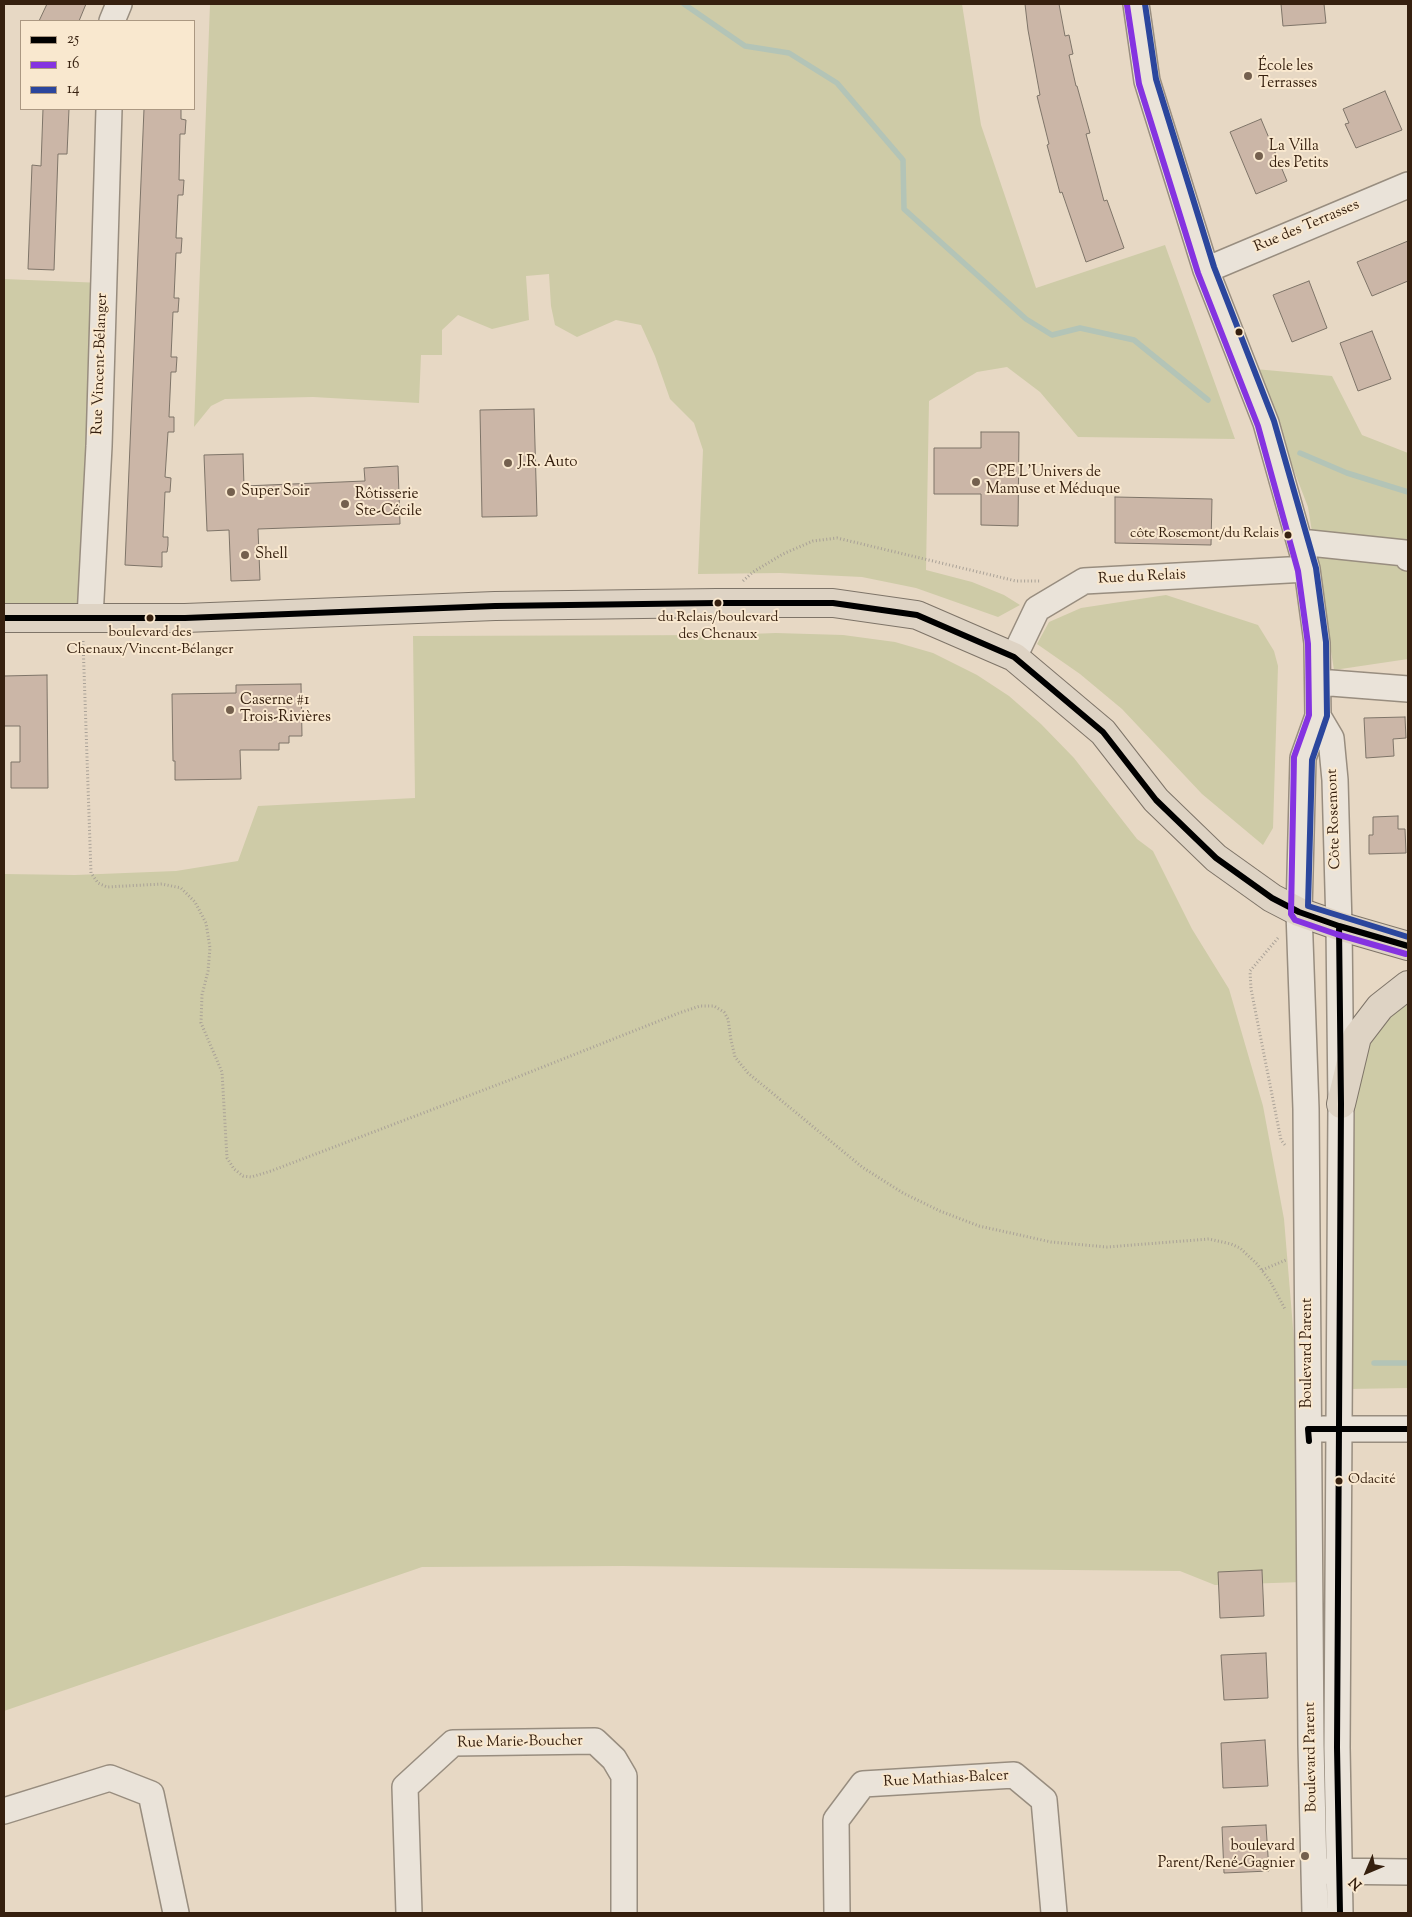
<!DOCTYPE html>
<meta charset="utf-8">
<style>
body{margin:0}
#map{position:relative;width:1412px;height:1917px;overflow:hidden;background:#e7d8c4;font-family:"Sorts Mill Goudy",serif}
canvas{display:block}
.frame{position:absolute;inset:0;border:5px solid #36200f;pointer-events:none}
.legend{position:absolute;left:20px;top:20px;width:175px;height:90px;box-sizing:border-box;background:#f9e8cf;border:1px solid #ab9882;margin:0;padding:6px 9px;list-style:none;font-size:15px;color:#36200f}
.legend li{display:flex;align-items:center;gap:10px;height:25px}
.legend b{width:25px;border:1px solid #ab9882}
.north{position:absolute;left:1342px;top:1847px;width:50px;height:50px;-webkit-text-stroke:4px #f9e8cf;paint-order:stroke;rotate:225deg;font-size:14px;font-weight:700;line-height:20px;text-align:center;color:#36200f}
.north::after{content:'';display:block;margin:auto;width:18px;height:22px;background:#36200f;clip-path:polygon(50% 0,100% 100%,50% 72%,0 100%)}
</style>
<div id="map">
<canvas width="1412" height="1917"></canvas>
<div class="frame"></div>
<ul class="legend">
<li><b style="height:6px;background:#000"></b>25</li>
<li><b style="height:6px;background:#8533e1"></b>16</li>
<li><b style="height:6px;background:#2b469d"></b>14</li>
</ul>
<div class="north">N</div>
</div>
<script>
const ctx = document.querySelector('canvas').getContext('2d');
ctx.lineJoin = 'round';
function paint(path, color) { ctx.fillStyle = color; ctx.fill(path, 'evenodd'); }
const toPath = rows => new Path2D(rows.map(r => 'M' + r).join(''));
function stroke(path, color, width, dash) { ctx.strokeStyle = color; ctx.lineWidth = width; ctx.lineCap = dash ? 'butt' : 'round'; ctx.setLineDash(dash || []); ctx.stroke(path); }
function drawText(font, color, halo, rows, align = 'center') {
  ctx.font = font + ' "Sorts Mill Goudy",serif'; ctx.lineWidth = 4; ctx.setLineDash([]); ctx.textBaseline = 'middle'; ctx.strokeStyle = halo; ctx.fillStyle = color; for (const [text, x, y, turn = 0] of rows) {
    ctx.save(); ctx.translate(x, y); ctx.rotate((+turn || 0) * Math.PI / 180); ctx.textAlign = isNaN(turn) ? turn : align; if (halo) ctx.strokeText(text, 0, 0); ctx.fillText(text, 0, 0); ctx.restore();
  }
}
const green = toPath([
 [210,4,962,4,981,125,1036,288,1165,245,1235,439,1078,437,1040,392,1007,367,977,372,929,401,926,570,972,582,1004,595,1020,605,998,617,916,588,862,577,780,573,698,574,703,450,694,423,670,399,655,356,641,325,616,320,577,337,555,325,551,306,549,274,526,276,529,320,492,329,458,315,442,330,442,355,421,355,419,403,313,397,225,399,211,406,194,427],
 [4,279,103,283,90,618,4,618],
 [1255,369,1332,376,1362,435,1408,453,1408,659,1334,670,1308,507],
 [1166,595,1258,625,1274,651,1278,666,1273,828,1263,845,1202,794,1122,709,1080,674,1037,644,1049,622,1081,608],
 [776,633,843,635,895,642,933,653,977,675,1009,696,1041,724,1074,758,1137,839,1153,851,1192,929,1229,989,1263,1106,1284,1219,1294,1340,1300,1476,1302,1582,1215,1585,1180,1571,623,1566,422,1567,4,1711,4,874,75,875,176,871,238,861,258,806,415,798,413,636,723,635],
 [1408,1001,1408,1388,1349,1389,1347,1111,1370,1045,1388,1018]
]);
const stream = toPath([
 [684,4,745,46,789,53,837,83,903,160,904,209,1026,319,1052,335,1080,328,1134,340,1208,400],
 [1300,453,1347,473,1408,492],
 [1374,1363,1408,1363]
]);
const building = toPath([
 [47,4,86,4,79,21,39,21,47,4],
 [1025,4,1059,4,1065,36,1069,35,1073,54,1069,55,1076,86,1077,86,1090,133,1086,134,1104,201,1107,200,1124,248,1086,262,1062,192,1060,193,1047,145,1049,144,1037,96,1040,95,1028,30,1025,4],
 [1281,4,1324,4,1326,23,1283,26,1281,4],
 [1385,91,1402,130,1356,148,1345,124,1349,123,1343,109,1385,91],
 [43,109,69,109,67,154,58,154,54,270,28,269,32,165,41,166,43,109],
 [144,109,181,109,181,119,186,120,185,134,180,134,179,180,184,180,183,195,178,195,176,238,182,238,181,253,176,253,174,298,179,298,178,312,173,312,171,357,177,357,176,372,171,372,169,417,174,417,174,432,168,432,165,477,171,478,170,492,165,492,163,537,168,537,168,545,167,552,162,552,162,567,125,565,144,109],
 [1261,119,1287,181,1256,194,1230,132,1261,119],
 [1408,241,1408,281,1372,296,1357,262,1408,241],
 [1309,281,1327,328,1292,342,1273,295,1309,281],
 [1372,331,1391,379,1358,391,1340,343,1372,331],
 [534,409,537,516,482,517,480,410,534,409],
 [981,432,1019,432,1018,526,981,525,981,494,934,494,934,448,981,448,981,432],
 [243,454,244,486,365,481,364,468,398,466,400,524,258,529,260,580,231,581,229,530,207,531,204,455,243,454],
 [1115,497,1212,499,1211,545,1115,543,1115,497],
 [47,675,48,788,11,788,11,762,20,762,20,726,4,726,4,676,47,675],
 [301,684,302,736,289,736,289,743,279,743,279,750,240,750,241,779,175,780,175,761,173,761,172,694,236,693,236,685,301,684],
 [1405,717,1406,738,1393,739,1394,756,1366,758,1364,718,1405,717],
 [1398,816,1398,829,1405,829,1406,853,1369,854,1369,835,1373,835,1373,817,1398,816],
 [1262,1570,1264,1616,1220,1618,1218,1572,1262,1570],
 [1266,1653,1268,1698,1224,1700,1221,1655,1266,1653],
 [1265,1740,1268,1786,1223,1788,1221,1743,1265,1740],
 [1266,1825,1269,1871,1224,1873,1222,1827,1266,1825]
]);
const path = toPath([
 [743,581,753,572,783,554,813,541,837,538,1016,581,1041,581],
 [83,641,91,873,98,883,107,887,162,884,181,888,195,902,206,923,210,948,208,971,202,995,201,1023,222,1072,227,1158,234,1169,243,1176,251,1177,271,1171,515,1078,679,1013,700,1006,714,1006,724,1012,728,1019,731,1040,735,1057,748,1073,862,1167,903,1193,940,1211,979,1226,1051,1242,1107,1247,1209,1239,1231,1244,1240,1248,1257,1264,1270,1281,1285,1309],
 [1278,938,1250,971,1251,989,1281,1140,1285,1145],
 [1262,1270,1286,1260]
]);
const minor = toPath([
 [1136,4,1147,81,1206,270,1266,423,1307,569,1317,643,1318,716,1303,758,1299,912,1306,1109,1311,1745,1315,1913],
 [112,21,119,4],
 [1206,270,1408,185],
 [1300,542,1405,553,1408,558],
 [90,618,99,446,109,109],
 [1014,657,1037,609,1084,581,1307,569],
 [1318,682,1408,689],
 [1318,716,1331,738,1335,780,1339,926,1341,1104,1337,1747,1340,1913],
 [1323,1429,1408,1429],
 [4,1811,110,1778,151,1794,176,1913],
 [1323,1871,1408,1872],
 [409,1913,405,1787,453,1743,595,1741,614,1759,624,1776,624,1913],
 [837,1913,836,1820,863,1784,1014,1775,1044,1800,1054,1913]
]);
const major = toPath([
 [4,618,185,618,495,606,717,603,833,603,917,615,1014,657,1103,732,1156,800,1216,858,1272,898,1299,912,1339,926,1408,946],
 [1341,1104,1357,1037,1380,1007,1408,985]
]);
const bus1 = toPath([
 [4,618,185,618,495,606,717,603,833,603,917,615,1014,657,1103,732,1156,800,1216,858,1272,898,1299,912,1339,926,1408,946],
 [1339,926,1341,1104,1337,1747,1340,1913],
 [1309,1441,1308,1429,1408,1429]
]);
const bus2 = toPath([
 [1127,5,1139,84,1198,273,1258,426,1298,571,1308,644,1309,715,1294,757,1291,914,1295,920,1336,934,1406,954]
]);
const bus3 = toPath([
 [1145,4,1156,79,1214,267,1274,421,1316,568,1326,642,1327,716,1312,760,1308,906,1408,937]
]);
const markers = [
 [1248,76,5,"#74604e"],
 [1259,156,5,"#74604e"],
 [1239,332,4.5,"#36200f"],
 [508,463,5,"#74604e"],
 [976,482,5,"#74604e"],
 [231,492,5,"#74604e"],
 [345,504,5,"#74604e"],
 [1288,535,4.5,"#36200f"],
 [245,555,5,"#74604e"],
 [718,603,4.5,"#36200f"],
 [150,618,4.5,"#36200f"],
 [230,710,5,"#74604e"],
 [1339,1481,4.5,"#36200f"],
 [1305,1856,5,"#74604e"]
];
const busNames = [
 ["côte Rosemont/du Relais",1279,535,"right"],
 ["du Relais/boulevard",718,619],
 ["des Chenaux",718,636],
 ["boulevard des",150,634],
 ["Chenaux/Vincent-Bélanger",150,651],
 ["Odacité",1348,1481,"left"]
];
const poiNames = [
 ["École les",1258,67],
 ["Terrasses",1258,84],
 ["La Villa",1269,147],
 ["des Petits",1269,164],
 ["J.R. Auto",518,463],
 ["CPE L'Univers de",986,473],
 ["Mamuse et Méduque",986,490],
 ["Super Soir",241,492],
 ["Rôtisserie",355,495],
 ["Ste-Cécile",355,512],
 ["Shell",255,555],
 ["Caserne #1",240,701],
 ["Trois-Rivières",240,718],
 ["boulevard",1295,1847,"right"],
 ["Parent/René-Gagnier",1295,1864,"right"]
];
const streetNames = [
 ["Rue des Terrasses",1307,227,-23],
 ["Rue Vincent-Bélanger",101,364,-88],
 ["Rue du Relais",1142,578,-3],
 ["Côte Rosemont",1335,819,-92],
 ["Boulevard Parent",1308,1353,-90],
 ["Rue Marie-Boucher",520,1743,-1],
 ["Boulevard Parent",1312,1757,-91],
 ["Rue Mathias-Balcer",946,1780,-3]
];
paint(green, '#cecba7');
stroke(stream, '#b3c4b7', 5.5);
paint(building, '#cbb6a7');
stroke(building, '#7e7468', 1);
stroke(minor, '#988d7f', 28);
stroke(major, '#7e7468', 30);
stroke(path, '#a9a197', 3, [1, 2.5]);
stroke(minor, '#eae3d9', 25);
stroke(major, '#ded3c4', 28);
stroke(bus1, '#000', 6);
stroke(bus2, '#8533e1', 6);
stroke(bus3, '#2b469d', 6);
for (const [x, y, r, color] of markers) { const dot = new Path2D(); dot.arc(x, y, r, 0, 2 * Math.PI); ctx.fillStyle = color; ctx.fill(dot); stroke(dot, '#f9e8cf', 2); }
drawText('14px', '#36200f', '#f9e8cf', busNames);
drawText('15px', '#36200f', '#f9e8cf', poiNames, 'left');
drawText('15px', '#36200f', '#f9e8cf', streetNames);
</script>
